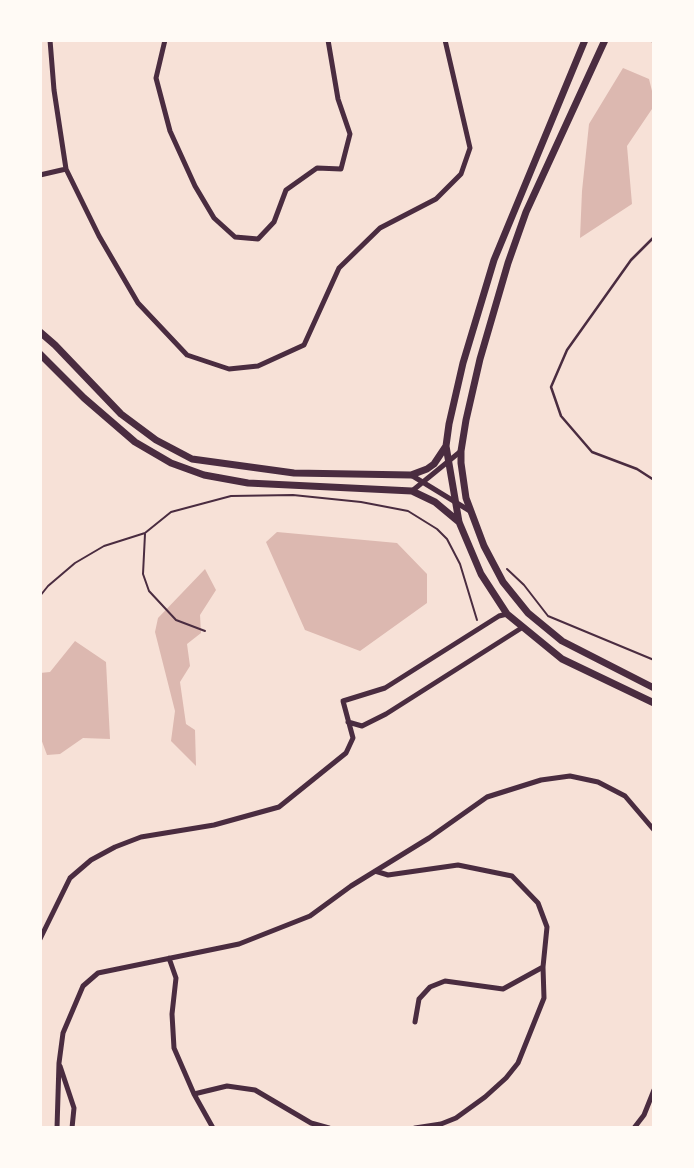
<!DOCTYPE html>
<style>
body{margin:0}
#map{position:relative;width:694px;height:1168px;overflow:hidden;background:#f7e1d7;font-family:"Space Grotesk",sans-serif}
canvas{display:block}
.frame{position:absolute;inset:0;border:42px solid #fffaf5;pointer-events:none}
</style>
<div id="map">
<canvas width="694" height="1168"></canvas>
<div class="frame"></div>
</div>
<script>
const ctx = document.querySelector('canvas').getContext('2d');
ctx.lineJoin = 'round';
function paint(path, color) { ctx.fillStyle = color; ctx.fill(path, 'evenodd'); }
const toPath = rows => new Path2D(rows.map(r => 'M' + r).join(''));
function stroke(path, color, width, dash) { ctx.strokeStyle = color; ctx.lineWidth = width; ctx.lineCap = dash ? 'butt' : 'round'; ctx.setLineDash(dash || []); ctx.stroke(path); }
const water = toPath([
 [623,68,649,79,654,99,654,106,627,146,632,204,580,238,582,191,589,124],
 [277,532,397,543,427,574,427,603,360,651,305,630,266,542],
 [205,569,216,590,200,615,201,633,187,644,190,666,180,682,186,724,195,730,196,766,171,741,175,711,155,632,158,618],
 [75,641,106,662,110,739,83,738,60,754,47,755,40,736,40,673,50,672]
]);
const path = toPath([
 [145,534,143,574,149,591,176,620,205,631],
 [507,569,524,585,548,616,654,660],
 [40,596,48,586,75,563,104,546,145,533,171,512,231,496,293,495,361,502,408,511,437,529,447,539,460,564,477,620]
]);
const service = toPath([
 [652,40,654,44],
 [654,237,631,260,567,350,551,387,561,416,592,452,637,469,654,480]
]);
const minor = toPath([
 [50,40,54,90,66,169,99,236,138,303,187,355,229,369,258,366,304,345,339,268,380,228,436,199,461,174,470,148,445,40],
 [165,40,156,78,170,131,195,186,214,218,235,237,258,239,274,222,286,190,317,168,341,169,350,134,338,99,328,40],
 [40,175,66,169],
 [411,475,470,511],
 [412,491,461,451],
 [348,722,362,726,386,714,523,627],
 [375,871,388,875,458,865,512,876,538,903,547,927,543,967,544,998,518,1063,506,1078,485,1097,456,1118,441,1124,415,1128],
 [40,939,70,878,91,860,115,847,141,837,214,825,279,807,346,753,353,738,343,701,385,688,499,616,507,614],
 [169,958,176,978,172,1014,174,1048,194,1094,213,1128],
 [415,1022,419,999,430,987,445,981,503,989,543,967],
 [60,1066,74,1108,72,1128],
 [194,1094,227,1086,255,1090,311,1123,329,1128],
 [57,1128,59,1063,63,1033,83,986,98,973,239,944,310,916,351,886,429,838,487,797,541,780,570,776,598,782,625,796,654,830],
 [634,1128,644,1115,654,1090]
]);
const tertiary = toPath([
 [585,40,494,260,463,363,449,424,446,446,459,522,481,574,507,614,562,659,654,703],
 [605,40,526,212,508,263,480,359,466,420,461,451,461,463,466,498,484,546,503,582,528,613,562,641,654,688],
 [40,332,55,345,121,414,156,440,192,459,294,473,411,475,427,469,434,464,446,446],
 [40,354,84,398,135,442,171,463,204,475,248,483,412,491,435,502,459,522]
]);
paint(water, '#dcb8b0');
stroke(path, '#4a2c40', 2);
stroke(service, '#4a2c40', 2.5);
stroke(minor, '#4a2c40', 5);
stroke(tertiary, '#4a2c40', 7);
</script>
